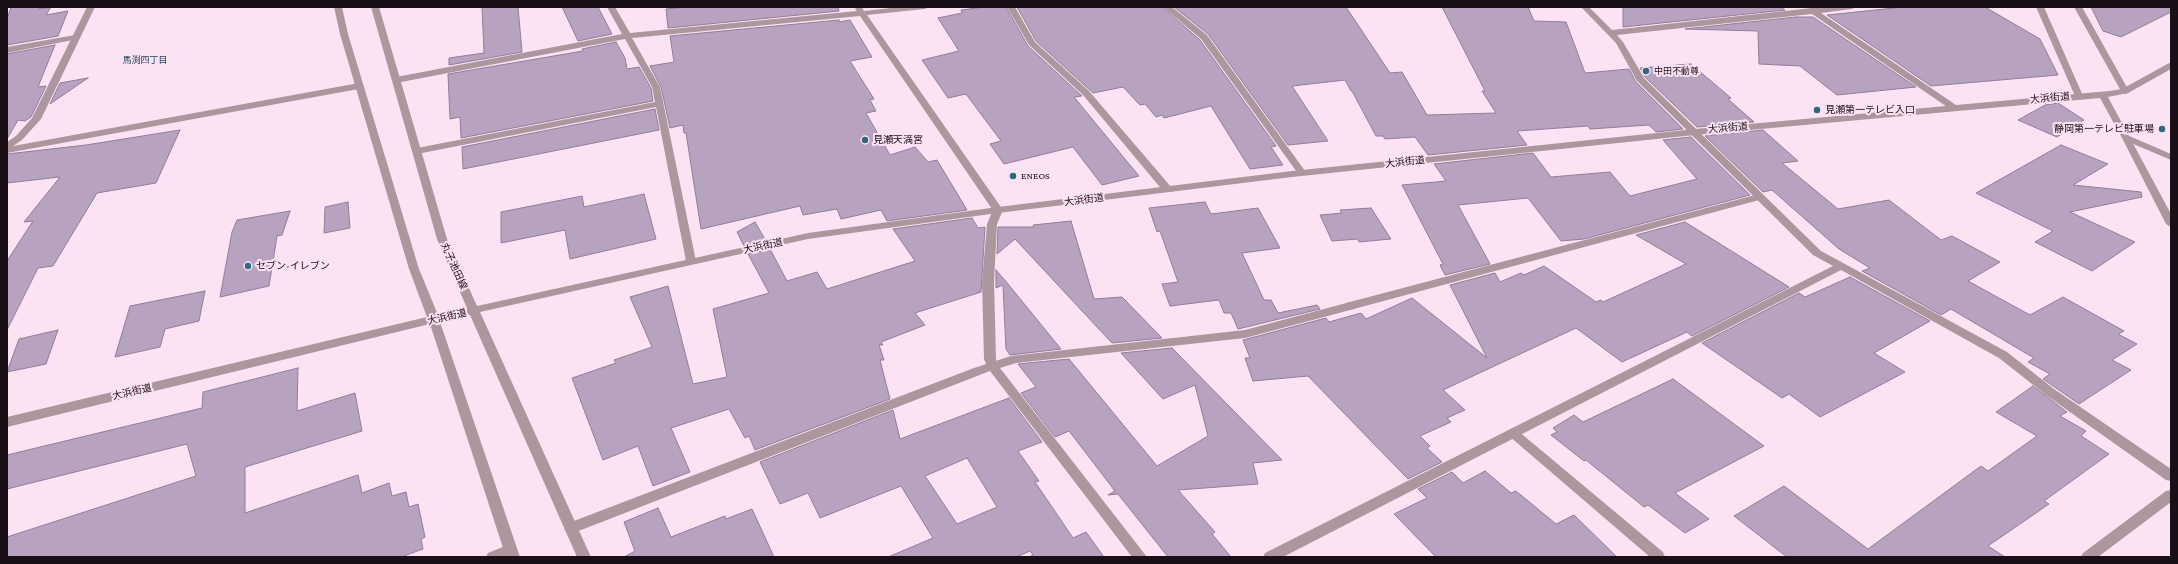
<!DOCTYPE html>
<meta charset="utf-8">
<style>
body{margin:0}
#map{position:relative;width:2178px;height:564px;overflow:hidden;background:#fce3f4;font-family:"Crimson Pro",serif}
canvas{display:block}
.frame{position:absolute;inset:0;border:8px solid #1a0f17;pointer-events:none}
</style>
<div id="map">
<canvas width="2178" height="564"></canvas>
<div class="frame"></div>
</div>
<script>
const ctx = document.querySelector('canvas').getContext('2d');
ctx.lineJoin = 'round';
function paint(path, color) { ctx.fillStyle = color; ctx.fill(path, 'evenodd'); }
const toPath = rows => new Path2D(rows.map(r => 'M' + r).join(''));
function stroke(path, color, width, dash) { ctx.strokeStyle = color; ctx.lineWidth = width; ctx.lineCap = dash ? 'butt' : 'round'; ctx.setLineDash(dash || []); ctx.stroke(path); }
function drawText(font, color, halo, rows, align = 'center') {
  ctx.font = font + ' "Crimson Pro","Noto Sans JP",serif'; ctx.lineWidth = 4; ctx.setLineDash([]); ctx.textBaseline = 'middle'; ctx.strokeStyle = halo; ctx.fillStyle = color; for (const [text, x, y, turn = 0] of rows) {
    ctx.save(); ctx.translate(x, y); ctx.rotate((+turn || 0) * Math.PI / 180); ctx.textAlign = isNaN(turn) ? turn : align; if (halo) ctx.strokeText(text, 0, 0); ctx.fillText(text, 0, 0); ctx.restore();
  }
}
const building = toPath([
 [11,7,40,7,39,9,51,7,46,15,68,11,58,36,7,45,7,19,11,7],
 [482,7,518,7,522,52,449,65,449,58,484,53,482,7],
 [562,7,598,7,612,34,578,41,562,7],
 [688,7,838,7,839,11,668,28,666,9,688,7],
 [985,7,1006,7,1028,46,1082,96,1074,97,1139,176,1102,185,1073,147,1004,164,990,144,1001,141,966,94,948,98,922,60,959,51,938,18,962,13,961,10,985,7],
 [1017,7,1162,7,1200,40,1276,146,1271,147,1283,165,1250,169,1211,106,1164,118,1162,115,1156,117,1145,104,1140,105,1123,87,1093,93,1036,41,1017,7],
 [1174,7,1346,7,1390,73,1402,72,1427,115,1496,113,1482,91,1485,91,1442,7,1528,7,1534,21,1566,22,1585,73,1629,69,1636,82,1683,129,1656,132,1649,125,1590,129,1588,126,1517,131,1527,145,1428,155,1415,137,1385,139,1383,136,1376,136,1352,91,1351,91,1345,80,1292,86,1328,141,1288,145,1208,34,1174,7],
 [1623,7,1781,7,1785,10,1623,27,1623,7],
 [1904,7,1985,7,2040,39,2058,75,1931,86,1827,15,1904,7],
 [2091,7,2171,7,2171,12,2121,37,2103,31,2091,7],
 [1796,17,1813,17,1916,87,1837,95,1800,66,1759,64,1758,31,1685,29,1796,17],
 [839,20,839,22,850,20,872,57,850,61,874,99,870,100,876,111,866,113,890,155,915,147,928,162,937,160,967,210,887,221,881,210,841,219,837,209,803,215,800,206,701,229,686,133,684,133,683,125,670,128,661,87,650,66,674,62,670,36,839,20],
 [616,42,625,58,627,69,639,67,651,88,653,101,461,138,460,117,450,119,448,74,583,51,582,49,616,42],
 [55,45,38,87,46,86,31,117,25,121,18,120,7,139,7,54,55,45],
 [1691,64,1731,98,1728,99,1754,122,1697,127,1645,77,1640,68,1691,64],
 [88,78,50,104,60,83,88,78],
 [2058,103,2084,120,2057,137,2018,120,2045,105,2058,103],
 [655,109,659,130,463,169,462,147,655,109],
 [180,130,156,183,97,193,53,266,38,268,7,330,7,261,33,221,24,222,60,177,7,183,7,154,86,145,180,130],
 [1763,130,1798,161,1782,163,1838,209,1889,200,1941,240,1952,236,2000,262,1968,281,2030,315,2063,297,2124,331,2118,334,2137,344,2112,360,2131,370,2079,404,2043,379,2050,374,2028,362,2034,358,1951,309,1941,315,1862,271,1870,268,1839,249,1772,190,1763,192,1705,136,1763,130],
 [1691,137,1750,195,1584,239,1561,241,1528,198,1458,205,1490,264,1445,275,1440,265,1443,264,1402,185,1446,181,1434,164,1533,153,1551,177,1610,172,1630,196,1697,179,1663,140,1691,137],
 [2061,145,2108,164,2073,185,2141,192,2142,197,2070,212,2135,242,2092,271,2035,242,2053,231,1976,193,2061,145],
 [644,194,656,239,570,259,565,230,501,243,501,212,582,196,584,207,644,194],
 [348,202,350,228,324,233,325,207,348,202],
 [1205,202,1211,214,1258,208,1280,248,1242,253,1264,300,1271,300,1278,313,1317,305,1320,309,1238,329,1231,313,1224,313,1219,300,1170,306,1162,284,1178,282,1160,231,1157,232,1149,208,1205,202],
 [1371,208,1391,239,1359,242,1358,239,1332,241,1320,215,1342,213,1340,210,1371,208],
 [290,211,282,235,277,236,269,286,220,297,232,232,237,220,290,211],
 [972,218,978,228,985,227,981,292,915,313,925,325,881,342,883,345,879,345,884,360,880,360,890,399,755,450,749,436,745,438,729,409,671,428,690,472,653,486,638,446,603,460,572,378,616,363,614,360,652,347,630,297,668,286,693,384,727,377,713,309,769,293,748,254,770,249,787,281,817,272,827,289,915,261,893,229,972,218],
 [1071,221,1094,299,1122,297,1162,338,1112,343,1015,239,997,254,998,227,1034,227,1033,225,1071,221],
 [755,222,766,241,744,246,737,232,755,222],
 [1685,222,1789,287,1692,336,1687,332,1622,362,1576,328,1443,390,1465,410,1447,418,1451,422,1420,436,1430,446,1427,448,1442,462,1408,479,1308,376,1253,381,1245,358,1250,358,1243,340,1326,318,1329,322,1361,313,1366,319,1412,298,1487,358,1450,285,1495,273,1500,282,1521,273,1524,275,1544,266,1596,302,1601,300,1603,302,1686,264,1636,235,1685,222],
 [996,270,1008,284,1061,349,1010,355,1006,349,1003,285,996,288,996,270],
 [1850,277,1930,321,1874,353,1905,372,1820,417,1789,394,1782,398,1702,343,1799,293,1805,297,1850,277],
 [205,291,199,321,165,329,160,347,115,357,130,306,205,291],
 [58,330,46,364,7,372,19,339,58,330],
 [1172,348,1282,460,1253,463,1258,484,1178,490,1215,532,1212,534,1231,557,1168,557,1118,494,1108,495,1115,491,1069,431,1055,437,1021,393,1036,387,1018,364,1069,359,1157,466,1208,436,1195,385,1163,399,1121,353,1172,348],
 [298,368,297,411,355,393,362,431,245,467,245,513,358,475,362,493,389,483,392,496,406,492,409,507,418,504,425,537,421,539,423,549,401,557,7,557,7,537,196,476,187,444,7,489,7,455,202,408,203,392,298,368],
 [1673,379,1764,446,1675,493,1709,519,1685,533,1648,505,1644,507,1586,460,1584,461,1551,435,1557,432,1553,428,1574,415,1583,422,1673,379],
 [2033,386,2067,412,2060,416,2086,431,2081,436,2109,454,2044,501,2049,504,1988,546,2005,557,1787,557,1734,516,1784,486,1868,549,1981,466,1988,471,2037,436,1996,412,2033,386],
 [1009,398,1042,442,1018,451,1039,481,1035,482,1073,538,1086,532,1104,557,1029,557,1033,555,1030,551,1016,557,888,557,933,538,901,486,820,518,808,493,780,504,760,462,893,410,900,439,1009,398],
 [967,458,997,507,957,524,925,476,967,458],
 [1485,471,1511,493,1516,491,1556,524,1574,515,1617,557,1436,557,1394,514,1427,498,1418,489,1452,472,1463,483,1485,471],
 [658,508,671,537,725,516,726,519,752,509,774,557,624,557,635,551,624,522,658,508]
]);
const service = toPath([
 [75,35,79,37,78,39,7,53,7,47,75,35],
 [1759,194,1763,195,1764,197,1763,199,1350,310,1344,306,1346,303,1759,194],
 [998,207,1003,210,997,224,994,282,996,359,998,366,996,369,992,370,988,369,984,359,982,282,987,224,993,210,998,207],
 [1513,428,1517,430,1663,552,1665,557,1650,557,1509,436,1507,433,1509,430,1513,428]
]);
const minor = toPath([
 [87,7,95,7,41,119,22,140,13,146,359,83,363,86,359,89,7,153,7,142,16,136,32,118,87,7],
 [607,7,615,7,630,33,857,11,855,9,857,7,862,7,864,11,900,7,929,7,925,9,867,15,1003,210,998,213,994,212,860,16,632,38,660,87,696,261,695,263,687,263,686,261,656,107,417,154,414,153,412,151,414,149,417,148,655,102,652,87,625,39,396,83,392,80,396,77,622,34,607,7],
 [1007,7,1015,7,1035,42,1089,91,1172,188,1173,190,1172,192,1164,192,1083,95,1029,45,1007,7],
 [1163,7,1172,7,1207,35,1305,171,1307,173,1305,175,1299,175,1201,39,1163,7],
 [1581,7,1589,7,1612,30,1812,8,1856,7,1852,9,1821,13,1956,105,1956,109,1950,109,1812,14,1617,35,1623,42,1644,78,1821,251,2007,352,2054,389,2171,469,2171,481,2166,480,2046,395,1999,358,1841,270,1283,557,1263,557,1265,553,1833,266,1813,255,1637,81,1616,43,1581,7],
 [2036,7,2044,7,2083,96,2082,98,2076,98,2075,96,2036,7],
 [2074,7,2082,7,2129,91,2128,93,2125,94,2121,91,2074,7],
 [2127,135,2171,154,2171,160,2124,140,2122,138,2127,135],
 [1350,302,1354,303,1356,306,1354,309,1245,338,1016,363,1000,368,1147,557,1132,557,990,371,576,532,571,533,566,532,564,528,566,524,974,368,1011,356,1245,330,1350,302],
 [510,544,515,546,517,550,515,554,508,557,486,557,488,553,510,544]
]);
const tertiary = toPath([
 [334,7,342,7,348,34,419,269,438,315,467,308,437,239,371,7,379,7,447,239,477,306,808,233,998,207,1292,171,1695,129,2109,91,2122,89,2171,62,2171,69,2128,93,2108,97,2171,214,2171,227,2166,224,2122,138,2100,98,1695,135,1292,177,998,213,808,239,480,312,591,557,577,557,470,315,440,322,520,557,506,557,430,324,7,427,7,417,427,317,409,269,340,34,334,7],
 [2171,490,2171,502,2098,557,2081,557,2083,553,2166,491,2171,490]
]);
const markers = [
 [1646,71,4,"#306882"],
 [1817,110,4,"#306882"],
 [2162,129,4,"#306882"],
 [865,140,4,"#306882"],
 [1013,176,4,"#306882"],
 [248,266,4,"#306882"]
];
const farNeighbourhoodnames = [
 ["馬渕四丁目",145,60]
];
const farPoinames = [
 ["中田不動尊",1654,71]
];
const streetNames = [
 ["大浜街道",2050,98,-5],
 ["大浜街道",1728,128,-5],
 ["大浜街道",1405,162,-6],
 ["大浜街道",1084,200,-7],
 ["大浜街道",763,246,-12],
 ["丸子池田線",454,266,66],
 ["大浜街道",447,317,-13],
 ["大浜街道",132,392,-13]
];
const poiNames = [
 ["見瀬第一テレビ入口",1825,110],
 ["静岡第一テレビ駐車場",2154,129,"right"],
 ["見瀬天満宮",873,140],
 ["ENEOS",1021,176],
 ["セブン-イレブン",256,266]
];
paint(building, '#b7a3bf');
stroke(building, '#907d98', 1);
paint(service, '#ad979e');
paint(minor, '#ad979e');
paint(tertiary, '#ad979e');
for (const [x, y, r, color] of markers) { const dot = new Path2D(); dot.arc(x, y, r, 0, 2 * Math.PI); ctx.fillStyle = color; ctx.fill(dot); stroke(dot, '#fce3f4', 1.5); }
drawText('9px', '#0f3e52', '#fce3f4', farNeighbourhoodnames);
drawText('9px', '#1a0f17', '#fce3f4', farPoinames, 'left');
drawText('10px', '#1a0f17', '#fce3f4', streetNames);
drawText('10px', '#1a0f17', '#fce3f4', poiNames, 'left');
</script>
